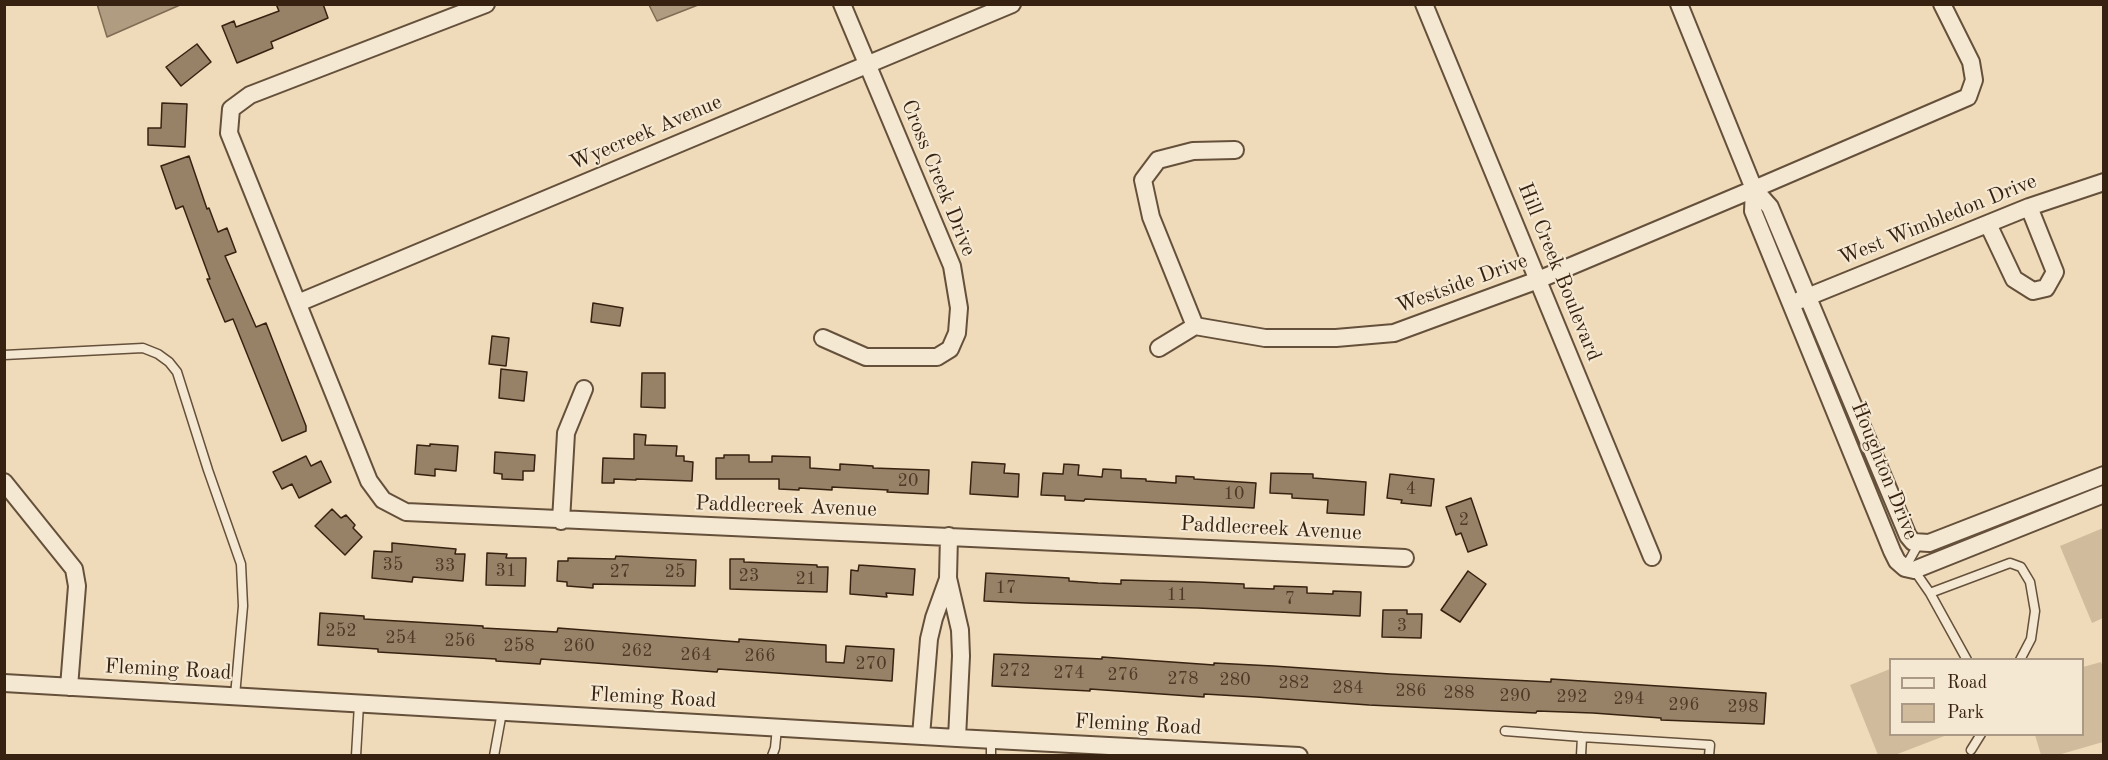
<!DOCTYPE html>
<style>
body{margin:0}
#map{position:relative;width:2108px;height:760px;overflow:hidden;background:#efdbb9;font-family:"Old Standard TT",serif}
canvas{display:block}
.frame{position:absolute;inset:0;border:6px solid #372211;pointer-events:none}
.legend{position:absolute;left:1889px;top:658px;width:195px;height:78px;box-sizing:border-box;background:#f5e8d2;border:2px solid #a99985;margin:0;padding:8px 10px;list-style:none;font-size:18px;color:#372211}
.legend li{display:flex;align-items:center;gap:12px;height:30px}
.legend b{width:30px;border:2px solid #a99985}
</style>
<div id="map">
<canvas width="2108" height="760"></canvas>
<div class="frame"></div>
<ul class="legend">
<li><b style="height:8px;background:#f5e8d2"></b>Road</li>
<li><b style="height:16px;background:#d0bc9c"></b>Park</li>
</ul>
</div>
<script>
const ctx = document.querySelector('canvas').getContext('2d');
ctx.lineJoin = 'round';
function paint(path, color) { ctx.fillStyle = color; ctx.fill(path, 'evenodd'); }
const toPath = rows => new Path2D(rows.map(r => 'M' + r).join(''));
function stroke(path, color, width, dash) { ctx.strokeStyle = color; ctx.lineWidth = width; ctx.lineCap = dash ? 'butt' : 'round'; ctx.setLineDash(dash || []); ctx.stroke(path); }
function drawText(font, color, halo, rows, align = 'center') {
  ctx.font = font + ' "Old Standard TT",serif'; ctx.lineWidth = 4.5; ctx.setLineDash([]); ctx.textBaseline = 'middle'; ctx.strokeStyle = halo; ctx.fillStyle = color; for (const [text, x, y, turn = 0] of rows) {
    ctx.save(); ctx.translate(x, y); ctx.rotate((+turn || 0) * Math.PI / 180); ctx.textAlign = isNaN(turn) ? turn : align; if (halo) ctx.strokeText(text, 0, 0); ctx.fillText(text, 0, 0); ctx.restore();
  }
}
const green = toPath([
 [2103,528,2103,618,2092,623,2060,546],
 [2101,662,2104,671,2103,742,2058,755,2041,755,2035,735,2082,734,2083,667],
 [1890,669,1890,734,1947,735,1895,755,1878,755,1850,685]
]);
const water = toPath([
 [97,4,180,4,180,5,107,37,97,4],
 [649,5,698,5,657,21,649,5]
]);
const building = toPath([
 [276,4,323,4,328,18,271,42,273,48,237,63,222,26,234,21,236,27,279,11,276,4],
 [197,44,211,62,181,86,166,67,197,44],
 [162,103,187,104,185,147,148,145,148,128,161,128,162,103],
 [189,156,207,209,209,208,218,232,227,228,236,252,225,256,256,327,266,323,306,426,306,431,282,441,233,319,225,322,207,279,210,279,183,206,176,209,161,166,189,156],
 [593,303,623,308,620,326,591,322,593,303],
 [492,336,509,338,506,366,489,364,492,336],
 [501,369,527,372,524,401,499,398,501,369],
 [642,373,665,373,665,408,641,407,642,373],
 [634,434,646,435,645,445,677,446,676,456,684,456,684,461,693,462,692,481,636,479,636,480,614,479,614,483,602,483,603,458,634,459,634,434],
 [430,444,458,446,456,471,435,469,435,476,415,474,417,445,430,446,430,444],
 [495,452,535,455,534,471,523,471,523,480,502,479,502,474,494,473,495,452],
 [724,455,749,455,749,462,772,462,772,456,810,457,810,468,840,470,840,464,873,466,873,468,929,470,928,494,887,492,888,490,832,487,832,490,799,488,799,490,779,489,779,479,716,479,716,458,724,458,724,455],
 [306,456,311,466,321,461,331,482,299,498,292,484,282,489,273,472,306,456],
 [972,462,1005,464,1004,473,1019,474,1018,497,970,494,972,462],
 [1064,464,1079,465,1078,475,1102,477,1103,469,1121,470,1121,478,1146,479,1146,481,1176,483,1176,476,1194,477,1194,479,1256,483,1254,508,1085,499,1084,501,1065,500,1065,496,1041,495,1043,473,1063,474,1064,464],
 [1271,473,1313,474,1313,478,1366,482,1364,515,1327,513,1328,500,1292,498,1292,494,1270,493,1271,473],
 [1390,474,1434,479,1431,506,1401,503,1402,500,1387,498,1390,474],
 [1471,498,1487,545,1468,552,1461,533,1456,535,1446,507,1471,498],
 [332,509,341,518,346,515,355,525,353,528,362,537,345,555,315,526,332,509],
 [392,543,456,549,455,554,465,554,463,581,413,577,412,582,372,578,374,551,392,552,392,543],
 [487,553,507,554,506,558,526,558,525,586,486,585,487,553],
 [616,556,696,560,695,586,593,584,593,588,567,586,567,582,557,581,558,561,568,561,568,558,615,559,616,556],
 [730,559,744,559,744,562,817,565,817,567,828,567,827,592,730,589,730,559],
 [859,565,915,569,913,595,886,593,887,597,850,594,851,570,858,571,859,565],
 [1468,571,1486,584,1460,622,1441,610,1468,571],
 [986,573,1069,578,1069,581,1098,583,1121,584,1121,580,1198,582,1244,584,1244,588,1274,589,1274,586,1307,587,1307,593,1333,594,1333,591,1361,592,1360,616,1198,608,1026,603,984,601,986,573],
 [1383,610,1407,610,1407,614,1422,614,1421,638,1382,637,1383,610],
 [320,613,364,616,364,619,483,626,483,628,557,632,558,628,739,642,739,639,826,645,826,662,844,663,846,646,894,649,892,681,718,669,717,672,541,659,540,664,496,661,496,659,378,652,378,649,318,645,320,613],
 [994,654,1102,659,1102,657,1214,665,1214,663,1273,666,1390,674,1551,682,1551,679,1766,693,1764,724,1661,720,1661,718,1593,713,1537,711,1536,713,1369,705,1256,697,1204,694,1204,697,1090,689,1090,691,992,686,994,654]
]);
const service = toPath([
 [4,355,143,348,158,354,169,362,177,372,208,470,241,564,243,606,235,696],
 [1905,568,1919,543],
 [1914,570,1930,593,1967,660],
 [1930,593,2010,563,2021,567,2030,582,2035,611,2031,639,2020,660],
 [1505,731,1582,737,1581,756],
 [1582,737,1710,745,1709,756],
 [1971,750,1981,734],
 [356,756,359,704],
 [494,756,502,712],
 [772,756,775,748,777,728],
 [991,756,991,740]
]);
const minor = toPath([
 [486,4,250,95,231,109,229,133,369,481,383,500,406,512,1405,558],
 [1424,4,1652,557],
 [1679,4,1754,189],
 [1235,150,1193,151,1158,160,1143,180,1151,217,1195,326,1265,338,1336,338,1394,333,1538,280,1754,189,1968,97,1974,80,1971,62,1942,4],
 [1988,224,2014,279,2033,291,2046,288,2055,272,2029,207],
 [1800,300,2029,207,2104,182],
 [298,303,1012,4],
 [823,338,866,357,937,357,950,349,957,333,959,308,952,266,842,4],
 [1159,348,1195,326],
 [2104,475,1929,543,1913,542,1908,536,1770,207,1754,189,1753,211,1892,551,1897,561,1905,568,1914,570,2104,494],
 [4,482,74,569,77,586,69,687],
 [561,521,566,433,584,389],
 [949,536,948,578,960,630,961,656,957,738],
 [4,683,957,738,1299,756],
 [921,736,929,639,934,618,948,579]
]);
const numberNames = [
 ["20",908,481],
 ["4",1411,489],
 ["10",1234,494],
 ["2",1464,520],
 ["35",393,565],
 ["33",445,566],
 ["31",506,571],
 ["27",620,572],
 ["25",675,572],
 ["23",749,576],
 ["21",806,579],
 ["17",1006,588],
 ["11",1177,595],
 ["7",1290,599],
 ["3",1402,626],
 ["252",341,631],
 ["254",401,638],
 ["256",460,641],
 ["258",519,646],
 ["260",579,646],
 ["262",637,651],
 ["264",696,655],
 ["266",760,656],
 ["270",871,664],
 ["272",1015,671],
 ["274",1069,673],
 ["276",1123,675],
 ["278",1183,679],
 ["280",1235,680],
 ["282",1294,683],
 ["284",1348,688],
 ["286",1411,691],
 ["288",1459,693],
 ["290",1515,696],
 ["292",1572,697],
 ["294",1629,699],
 ["296",1684,705],
 ["298",1743,707]
];
const streetNames = [
 ["Wyecreek Avenue",646,133,-23],
 ["Cross Creek Drive",938,178,68],
 ["West Wimbledon Drive",1938,220,-22],
 ["Hill Creek Boulevard",1559,272,68],
 ["Westside Drive",1462,284,-20],
 ["Houghton Drive",1884,471,68],
 ["Paddlecreek Avenue",786,507,2],
 ["Paddlecreek Avenue",1271,529,3],
 ["Fleming Road",168,670,3],
 ["Fleming Road",653,698,3],
 ["Fleming Road",1138,725,3]
];
paint(green, '#d0bc9c');
paint(water, '#b09c80');
stroke(water, '#806b54', 1.5);
paint(building, '#978268');
stroke(building, '#372211', 1.5);
stroke(service, '#65503b', 11);
stroke(minor, '#65503b', 20);
stroke(service, '#f5e8d2', 8);
stroke(minor, '#f5e8d2', 16);
drawText('18px', '#4f3a27', null, numberNames);
drawText('21px', '#372211', '#f5e8d2', streetNames);
</script>
